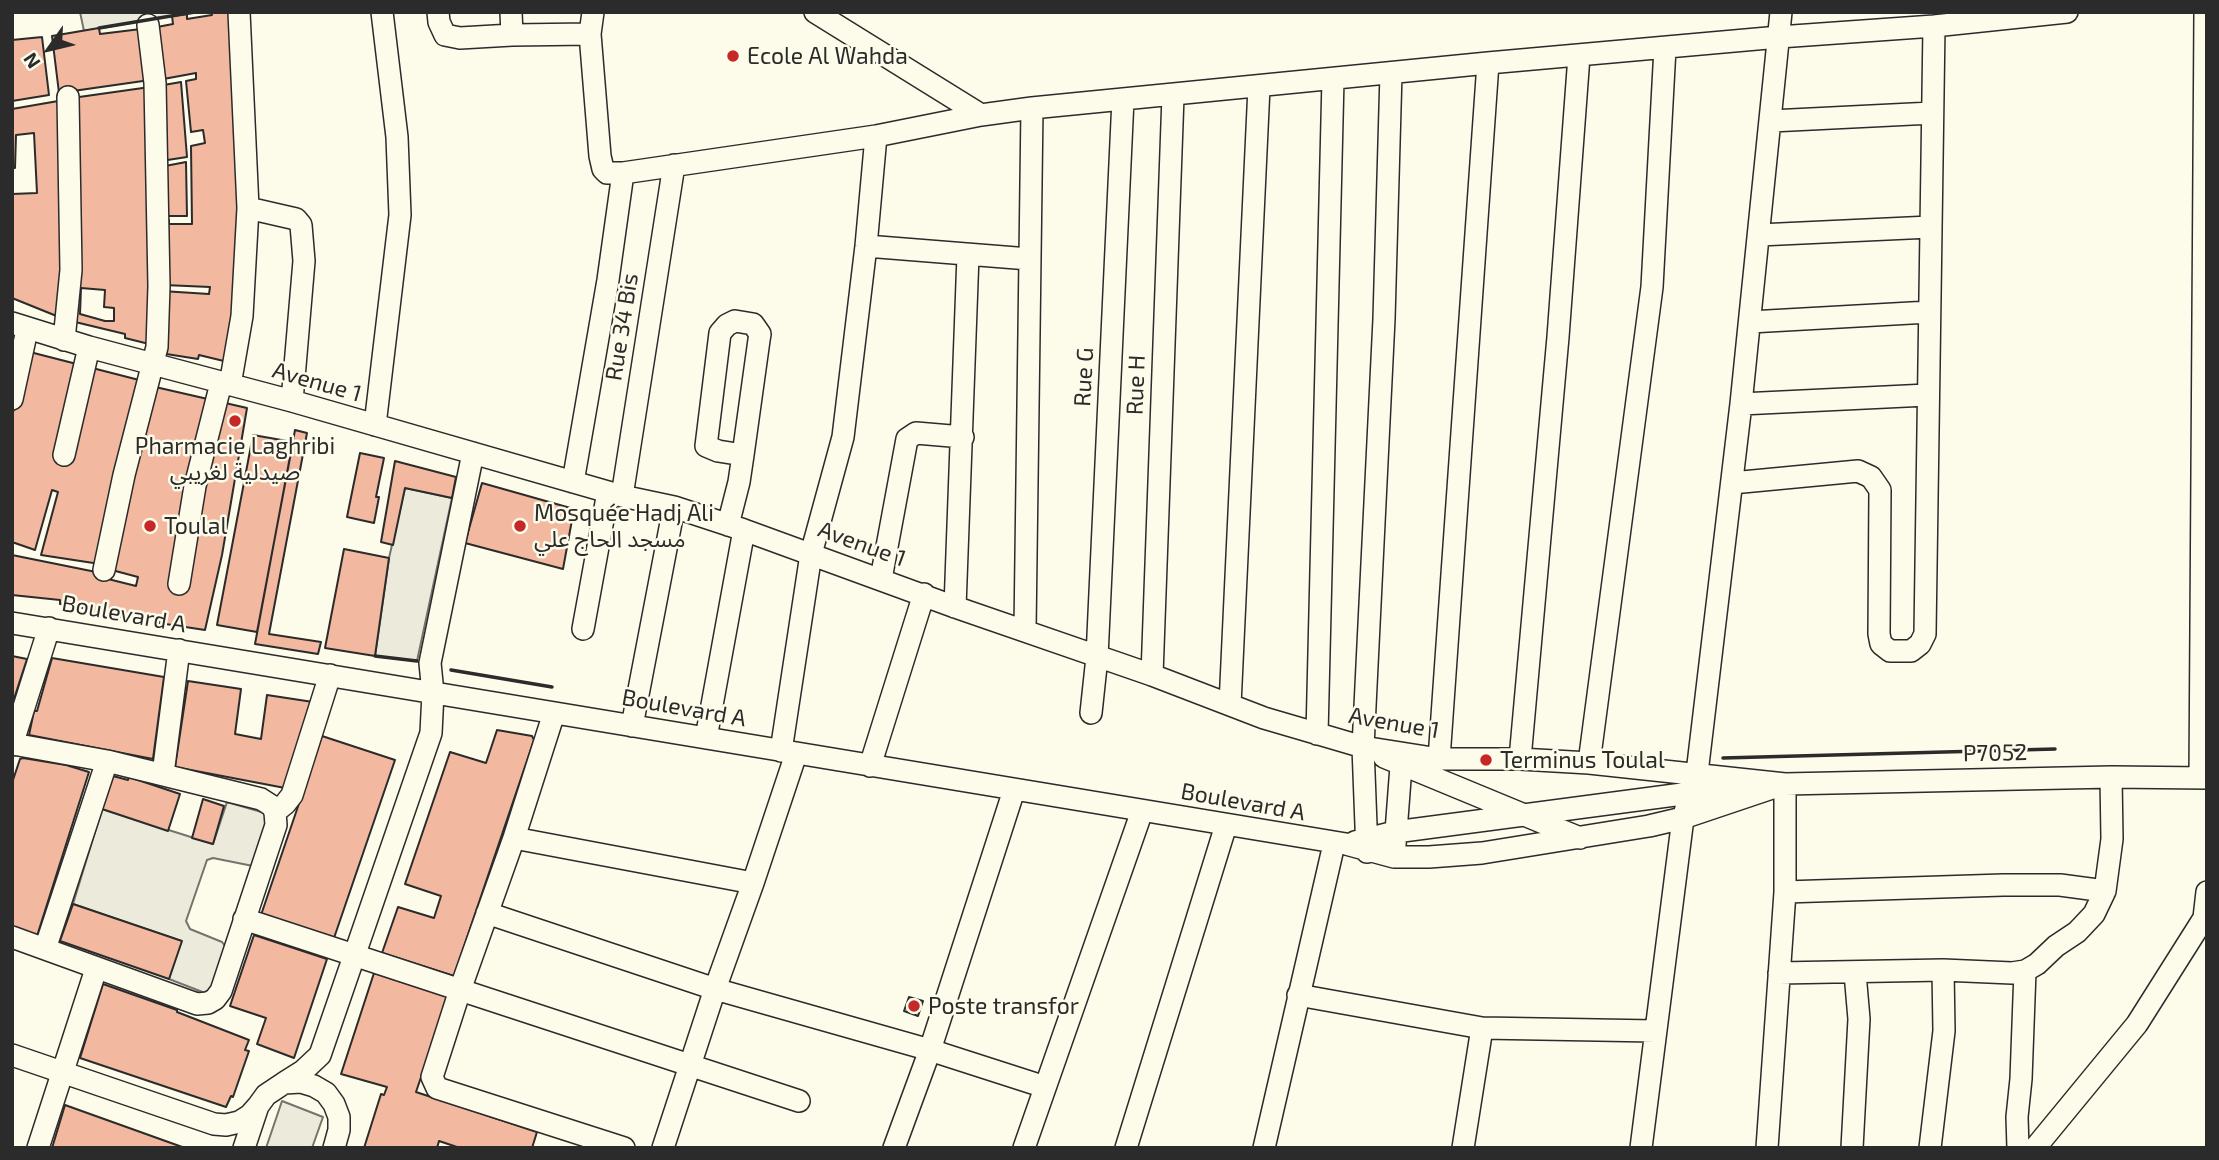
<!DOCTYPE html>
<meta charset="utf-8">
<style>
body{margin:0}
#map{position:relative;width:2219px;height:1160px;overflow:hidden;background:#fdfbea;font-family:"Exo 2",sans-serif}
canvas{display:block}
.frame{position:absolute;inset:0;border:14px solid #2b2b2b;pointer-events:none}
.north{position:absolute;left:14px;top:14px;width:70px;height:70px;-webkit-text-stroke:5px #fdfbea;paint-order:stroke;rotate:236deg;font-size:19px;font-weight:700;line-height:28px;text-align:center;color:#2b2b2b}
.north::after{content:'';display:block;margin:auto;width:24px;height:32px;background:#2b2b2b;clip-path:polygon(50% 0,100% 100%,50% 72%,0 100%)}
</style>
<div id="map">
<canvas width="2219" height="1160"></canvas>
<div class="frame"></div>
<div class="north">N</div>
</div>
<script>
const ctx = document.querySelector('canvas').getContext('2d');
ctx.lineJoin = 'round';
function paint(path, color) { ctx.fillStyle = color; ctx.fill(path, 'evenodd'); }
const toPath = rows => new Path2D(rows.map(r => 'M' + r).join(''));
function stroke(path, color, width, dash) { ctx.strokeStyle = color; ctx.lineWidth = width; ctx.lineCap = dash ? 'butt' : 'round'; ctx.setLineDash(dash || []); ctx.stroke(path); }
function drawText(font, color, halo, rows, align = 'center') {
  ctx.font = font + ' "Exo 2","Noto Sans Arabic",sans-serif'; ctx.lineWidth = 5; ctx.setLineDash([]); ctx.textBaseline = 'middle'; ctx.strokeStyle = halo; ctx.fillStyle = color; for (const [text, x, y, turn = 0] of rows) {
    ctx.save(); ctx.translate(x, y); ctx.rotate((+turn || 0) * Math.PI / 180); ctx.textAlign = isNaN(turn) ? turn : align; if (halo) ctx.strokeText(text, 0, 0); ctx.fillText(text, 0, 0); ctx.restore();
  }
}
const green = toPath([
 [80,12,195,12,84,31,80,12],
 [405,488,452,498,417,661,375,656,389,558,405,488],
 [227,802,265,813,268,817,253,866,213,858,207,860,186,921,190,929,222,942,225,946,212,990,205,993,169,979,181,941,73,904,102,809,213,844,227,802],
 [282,1101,323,1117,312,1148,266,1148,282,1101]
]);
const building = toPath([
 [211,12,234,12,240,231,228,362,199,355,198,359,160,353,162,291,209,294,210,287,164,285,161,220,169,220,169,224,192,224,191,146,205,143,203,130,191,132,186,81,196,79,196,73,158,80,152,28,173,24,172,16,187,14,187,19,212,15,211,12],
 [99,28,100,34,141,29,150,80,59,93,52,36,99,28],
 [42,37,49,95,12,101,12,40,42,37],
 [181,82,187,157,161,161,158,86,181,82],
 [150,87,153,345,125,338,125,334,71,321,72,98,150,87],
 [81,288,105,290,104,307,114,308,114,321,105,321,80,314,81,288],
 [64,100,64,319,12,298,12,194,37,193,34,133,16,135,15,168,12,168,12,109,64,100],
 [186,162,187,216,162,216,160,167,186,162],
 [26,351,143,381,100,564,41,555,58,492,52,490,35,550,12,542,12,417,26,351],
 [151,386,247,408,222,555,205,630,159,623,160,619,129,614,128,618,93,613,93,610,60,604,60,600,12,595,12,555,101,573,100,577,136,586,138,577,108,569,151,386],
 [295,430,307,433,269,634,321,642,318,654,255,644,295,430],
 [253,435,293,442,257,632,217,625,253,435],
 [360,453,384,458,376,497,379,497,374,523,347,517,360,453],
 [395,461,456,477,452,498,405,488,393,545,381,542,395,461],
 [482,483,574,509,563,569,465,543,482,483],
 [344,549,389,558,375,656,325,648,344,549],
 [12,656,27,659,12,705,12,656],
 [52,658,164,677,153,759,29,735,34,711,37,711,52,658],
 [188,681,241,689,235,734,261,739,267,695,313,702,285,788,175,767,188,681],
 [497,730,532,736,534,740,454,976,382,953,398,907,434,918,441,896,405,884,450,752,486,763,497,730],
 [322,736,395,760,334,938,261,915,322,736],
 [23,758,66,765,89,772,37,936,12,928,12,783,20,759,23,758],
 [113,776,128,780,129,777,180,794,168,831,102,809,113,776],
 [203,799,224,806,213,844,192,838,203,799],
 [73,904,182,941,169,979,60,941,73,904],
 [254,935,327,959,294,1058,257,1044,266,1018,230,1006,254,935],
 [374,973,448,997,416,1092,537,1132,532,1148,460,1148,439,1141,437,1148,364,1148,381,1094,384,1095,387,1087,341,1074,374,973],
 [103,984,177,1010,177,1012,249,1040,245,1050,249,1051,233,1097,231,1096,226,1107,80,1058,103,984],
 [909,997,923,1001,918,1016,904,1011,909,997],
 [65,1105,185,1148,52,1148,65,1105]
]);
const minor = toPath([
 [438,12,439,22,445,35,460,38,512,35,511,12],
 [593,12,590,34,600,156,603,169,607,173,623,173,876,136,981,115,1032,108,1488,63,1779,37,1934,26,2067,12],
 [815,12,981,115],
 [512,35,590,34],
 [1771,121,1932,113],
 [248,208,296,219,301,225,304,261,292,401],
 [1759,235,1930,227],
 [866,246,1029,259],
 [1750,322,1929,312],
 [12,323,89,347,292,401,622,496,674,507,744,530,955,607,1152,675,1264,718,1363,747,1439,759,1520,759,1589,763,1785,784,2111,777,2207,778],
 [64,340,71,270,68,97],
 [230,385,242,316,248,208,239,12],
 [12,399,27,330],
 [1741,404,1927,395],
 [375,425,400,215,397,137,382,12],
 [64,455,89,347],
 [573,482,608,280,623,173],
 [1732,483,1858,471,1871,477,1880,490,1879,634,1881,644,1890,651,1911,651,1920,644,1925,634,1934,26],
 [622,496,674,165],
 [728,525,739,482,743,455,759,340,760,334,753,324,735,321,727,325,720,333,706,446,718,451,743,455],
 [104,570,124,475,157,347,159,286,155,83,148,25],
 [881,579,907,439,916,433,963,437],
 [179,584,195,486,221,383],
 [955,607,968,255],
 [12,623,1346,844,1394,857,1429,857,1482,853,1649,826,1683,818,1781,785],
 [583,629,608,492],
 [1025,631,1032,108],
 [1152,675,1173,96],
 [1230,705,1259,87],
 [554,713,514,838,460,990,432,1077,437,1088,624,1148],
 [1091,713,1097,657,1123,99],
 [632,726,674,507],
 [1317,734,1333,79],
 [706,738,744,530],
 [13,744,107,761],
 [12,745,49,628],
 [781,751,811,554,843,437,866,246,876,136],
 [1384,757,1580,838],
 [1439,759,1488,63],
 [1520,759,1558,337,1579,56],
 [107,761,261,799,272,806,275,812,276,825,221,991,215,999,208,1003,197,1004,45,949,107,761],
 [1589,763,1652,287,1665,48],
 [870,766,924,594],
 [163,774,179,650],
 [2200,778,2205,12],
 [275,812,285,804,292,795,330,675],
 [514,838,753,883],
 [1355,842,1395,832,1690,793,1742,788],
 [1395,845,1401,766,1399,755],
 [1367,852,1363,747,1384,319,1391,73],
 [1785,892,2003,885,2060,885,2105,891],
 [487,913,715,989,930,1050,1045,1087],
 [244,919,799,1101],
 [12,937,45,949],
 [1779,973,1943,970,2012,973,2025,971,2037,964,2056,946,2077,932,2094,914,2105,891,2112,839,2111,777],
 [1298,995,1482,1028,1655,1031],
 [12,1055,214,1124,226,1125,239,1122,250,1115,258,1106],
 [284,1083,303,1071,320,1055,431,733,433,693,430,663,473,453],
 [38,1148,96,969],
 [244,1148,258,1106,266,1095,284,1083,301,1082,314,1086,326,1093,334,1104,339,1117,339,1130,334,1148],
 [663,1148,715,989,753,883,796,754],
 [894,1148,930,1050,1014,790],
 [1024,1148,1142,811],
 [1126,1148,1226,825],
 [1264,1148,1334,844],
 [1463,1148,1482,1028],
 [1641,1148,1683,818,1697,773,1741,404,1781,12],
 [1767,1148,1785,892,1785,784],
 [1852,1148,1859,1019,1855,973],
 [1930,1148,1944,1031,1943,970],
 [2018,1148,2017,1117,2021,1079,2025,971],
 [2035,1148,2137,1024,2204,918,2207,892]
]);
const wall = toPath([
 [99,28,195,12],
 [375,656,417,661],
 [451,670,552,687],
 [1723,758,2055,749]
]);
const markers = [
 [733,56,7,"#c62828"],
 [235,421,7,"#c62828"],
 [150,526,7,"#c62828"],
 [520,526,7,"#c62828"],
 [1486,760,7,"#c62828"],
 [914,1006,7,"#c62828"]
];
const poiNames = [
 ["Ecole Al Wahda",747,56],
 ["Pharmacie Laghribi",235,446,"center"],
 ["صيدلية لغريبي",235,472,"center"],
 ["Mosquée Hadj Ali",534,513],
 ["مسجد الحاج علي",534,539],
 ["Toulal",164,526],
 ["Terminus Toulal",1500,760],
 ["Poste transfor",928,1006]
];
const streetNames = [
 ["Rue 34 Bis",622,327,-81],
 ["Rue G",1084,377,-87],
 ["Avenue 1",317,382,16],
 ["Rue H",1136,385,-88],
 ["Avenue 1",862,544,20],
 ["Boulevard A",124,614,10],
 ["Boulevard A",684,708,10],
 ["Avenue 1",1394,723,10],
 ["P7052",1995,753,-1],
 ["Boulevard A",1243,802,10]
];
paint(green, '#ecebdb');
stroke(green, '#74746e', 2);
paint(building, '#f2b8a0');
stroke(building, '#2b2b2b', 2);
stroke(minor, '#2b2b2b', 24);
stroke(minor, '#fdfbea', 21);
stroke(wall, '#2b2b2b', 3.5);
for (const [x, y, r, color] of markers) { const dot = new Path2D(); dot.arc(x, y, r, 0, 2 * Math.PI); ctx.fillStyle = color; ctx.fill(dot); stroke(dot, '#fdfbea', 2.5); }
drawText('23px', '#2b2b2b', '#fdfbea', poiNames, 'left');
drawText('23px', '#2b2b2b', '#fdfbea', streetNames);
</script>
